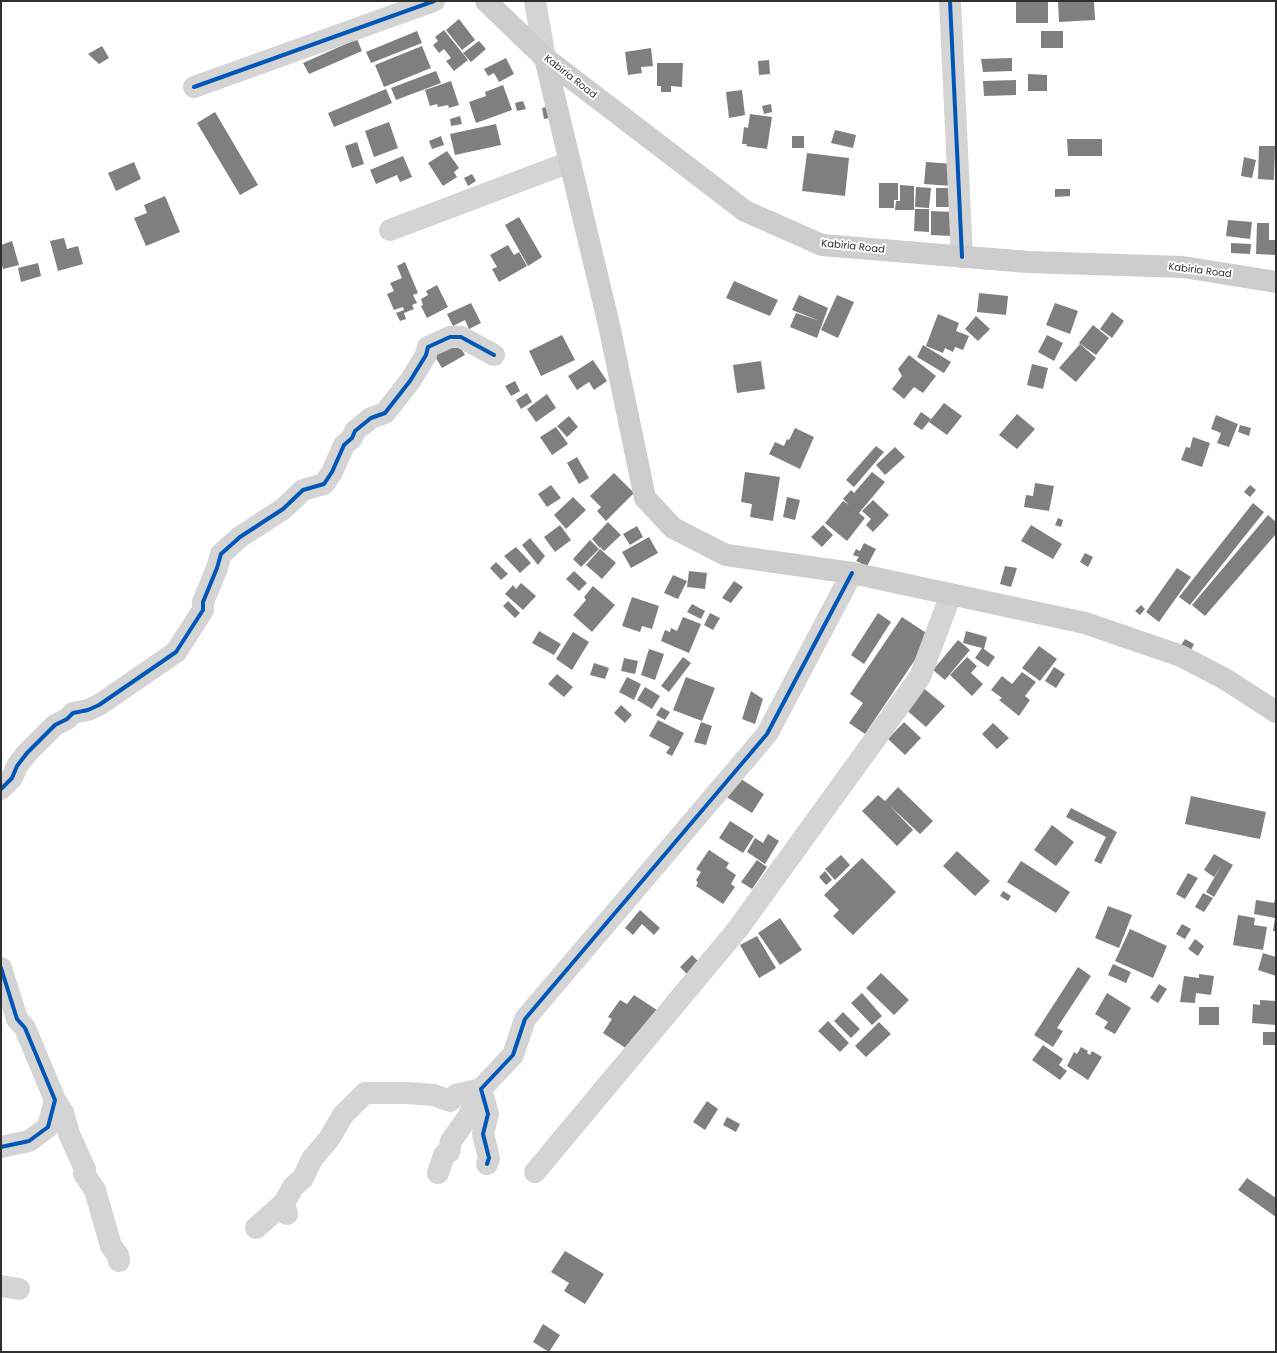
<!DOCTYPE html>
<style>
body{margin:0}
#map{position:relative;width:1277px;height:1353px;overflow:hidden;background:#fff;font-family:Poppins,sans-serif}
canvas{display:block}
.frame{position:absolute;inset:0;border:2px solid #2f2f2f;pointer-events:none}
</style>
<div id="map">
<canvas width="1277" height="1353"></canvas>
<div class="frame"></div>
</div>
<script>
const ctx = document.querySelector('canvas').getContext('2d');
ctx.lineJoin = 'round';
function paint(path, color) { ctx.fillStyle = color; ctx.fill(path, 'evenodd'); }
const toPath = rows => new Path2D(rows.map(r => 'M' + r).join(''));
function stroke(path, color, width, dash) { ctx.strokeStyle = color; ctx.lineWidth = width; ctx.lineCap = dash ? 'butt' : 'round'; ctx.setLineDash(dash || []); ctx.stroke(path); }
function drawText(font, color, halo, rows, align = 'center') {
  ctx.font = font + ' Poppins,sans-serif'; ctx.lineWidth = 4; ctx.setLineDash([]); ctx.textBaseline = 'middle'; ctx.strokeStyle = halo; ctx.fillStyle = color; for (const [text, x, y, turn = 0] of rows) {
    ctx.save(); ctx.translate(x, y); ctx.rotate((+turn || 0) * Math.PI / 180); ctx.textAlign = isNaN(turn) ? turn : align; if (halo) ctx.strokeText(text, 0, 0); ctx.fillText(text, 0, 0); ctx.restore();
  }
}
const building = toPath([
 [1016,1,1048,1,1048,23,1016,23],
 [1058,1,1094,1,1095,20,1059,22],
 [459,19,475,40,462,50,446,30],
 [444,30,468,60,454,71,446,61,451,58,444,49,439,53,433,45,438,41,435,37],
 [417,31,422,43,371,63,366,52],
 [1041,31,1063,31,1063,48,1041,48],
 [357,39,362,51,309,74,303,63],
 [479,41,486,49,471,62,463,53],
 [102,46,109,58,99,64,88,54],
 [422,46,431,68,384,87,375,65],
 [651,48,653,66,641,67,642,73,628,75,625,52],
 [506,58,514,74,499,82,494,73,488,76,484,69],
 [1012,58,1012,71,983,72,981,59],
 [769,60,770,74,759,75,758,61],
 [657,63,683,63,682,87,671,86,671,92,661,92,661,86,657,86],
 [436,71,441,83,396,100,391,88],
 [1028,74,1047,75,1047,91,1028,91],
 [1016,80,1016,95,984,96,983,81],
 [451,81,459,105,449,108,448,105,438,107,437,104,430,106,425,90],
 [503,85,512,110,476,123,469,102,486,96,485,92],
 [386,89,392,103,334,127,328,113],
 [742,90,745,115,729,118,726,92],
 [523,101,526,109,517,111,515,103],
 [771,104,772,112,764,114,762,106],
 [551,106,554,117,544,119,542,108],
 [215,112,258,185,240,195,197,123],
 [750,114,772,117,767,149,746,146,747,144,742,144,744,127,748,128],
 [460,116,462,124,451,126,450,119],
 [389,122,398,148,374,157,365,131],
 [496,124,501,145,455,155,450,134],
 [835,130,856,135,853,148,831,143],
 [441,136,444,145,432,149,429,141],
 [792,136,804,136,804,148,792,148],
 [1067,139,1102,139,1102,156,1068,156],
 [357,142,364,164,352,168,345,146],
 [1259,146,1275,146,1274,180,1258,179],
 [447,151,459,168,454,172,457,177,443,186,428,163],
 [807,153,849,158,845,196,802,191],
 [403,156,412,177,400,182,397,175,376,184,370,170],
 [1244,157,1256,160,1252,178,1241,176],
 [134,162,141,179,116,191,108,173],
 [926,162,954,164,952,186,924,184],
 [472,174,476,181,468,186,464,178],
 [879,183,898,183,898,200,894,200,894,208,879,208],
 [900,185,914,186,914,210,895,210,896,201,900,201],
 [916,187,931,188,929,208,915,207],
 [936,188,950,188,950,207,936,207],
 [1055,189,1070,189,1070,196,1055,197],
 [165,196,180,232,146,246,134,218,147,213,144,205],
 [915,209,929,209,929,232,914,231],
 [931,211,953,212,952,236,931,235],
 [519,217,542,257,528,266,505,225],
 [1228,220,1252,222,1250,239,1226,236],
 [1257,223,1269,223,1269,240,1276,240,1276,255,1256,254],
 [64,238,67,249,78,246,83,264,58,271,50,241],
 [12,241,19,265,3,269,1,262,1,245],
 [1231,243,1251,244,1250,254,1231,253],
 [508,245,514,255,519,252,527,266,499,282,492,269,497,267,490,255],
 [405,262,418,293,413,295,417,303,412,305,414,309,404,313,406,319,400,321,396,313,404,310,403,307,394,310,387,294,394,291,390,283,402,278,397,266],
 [38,263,41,276,21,282,18,268],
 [734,281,778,300,770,316,726,298],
 [437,285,448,307,427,318,421,306,423,305,421,299,428,295,426,291],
 [979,293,1008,296,1006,315,977,312],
 [799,295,828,308,817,338,790,327,796,313,820,321,792,310],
 [837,295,854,302,838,338,821,330],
 [471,303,481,323,469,329,465,320,453,326,447,314],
 [1055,303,1078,311,1070,334,1046,325],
 [1112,312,1124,321,1112,338,1100,329],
 [938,314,959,323,956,331,969,336,963,350,955,347,953,352,945,348,943,353,926,346],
 [976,316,990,329,978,341,965,329],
 [1093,325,1109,338,1096,355,1079,343],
 [562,335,575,360,541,376,529,351],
 [1047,335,1063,343,1054,361,1038,352],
 [457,342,465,355,442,368,431,350,441,352,447,350,447,347],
 [1080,344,1096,358,1076,382,1059,368],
 [923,345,951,362,944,373,917,357],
 [909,355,936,376,923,393,914,387,904,399,892,389,902,376,898,369],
 [593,360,607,381,594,390,589,382,577,390,568,376],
 [761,361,765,389,737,393,733,365],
 [1032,364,1048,368,1043,389,1027,385],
 [515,381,520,391,511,396,505,386],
 [527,393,532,402,521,409,516,400],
 [547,394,556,408,536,422,527,409],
 [944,403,962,416,947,435,929,422],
 [921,412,931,419,922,430,913,424],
 [1017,414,1035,429,1017,449,999,435],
 [1216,415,1238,424,1229,447,1217,443,1221,433,1211,429],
 [569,416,578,427,567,437,557,426],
 [1240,425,1251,428,1249,436,1238,432],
 [556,427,568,444,552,455,540,437],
 [795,428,814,437,800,469,769,454,775,442,784,446,787,439,789,440],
 [1193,437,1210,443,1202,467,1181,460,1186,447,1190,448],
 [876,446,884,452,854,487,846,480],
 [895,447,905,457,885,475,876,465],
 [577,457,589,478,579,484,567,463],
 [745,472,780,477,773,521,750,517,752,504,741,502],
 [872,472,885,482,859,513,865,518,847,541,825,523,843,501,849,505,843,499,851,490,854,493],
 [614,473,634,493,606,521,597,511,601,507,590,496],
 [1035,483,1054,486,1049,511,1024,507,1026,495,1033,496],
 [551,485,561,498,547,507,538,494],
 [1250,485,1256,490,1250,497,1244,492],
 [573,497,586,510,566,529,554,515],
 [787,497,800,500,795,520,783,517],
 [873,500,889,515,873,532,866,525,871,519,862,511],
 [1253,503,1264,512,1190,605,1179,597],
 [1268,515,1276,522,1276,534,1205,616,1192,605],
 [1058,518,1063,520,1061,527,1055,525],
 [608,522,621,535,604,551,601,548,602,546,600,548,592,539],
 [560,525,571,540,555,552,544,537],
 [823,525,833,535,822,547,811,537],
 [1031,525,1062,544,1053,559,1021,541],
 [637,526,643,537,630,545,623,534],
 [649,537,658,553,631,568,622,552],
 [530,538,545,556,538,565,522,545],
 [590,540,599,549,581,567,573,559],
 [864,543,876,549,867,566,856,561,859,557,853,555,856,549,860,551],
 [516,547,531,563,520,573,504,556],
 [600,549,616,563,602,579,586,565],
 [1085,553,1093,557,1088,567,1080,562],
 [496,562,508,574,501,580,490,568],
 [1005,566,1017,568,1011,587,1000,584],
 [1177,568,1191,577,1159,622,1146,612],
 [574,571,587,583,579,591,566,579],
 [689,571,707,573,705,589,687,587],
 [673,575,687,581,678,599,664,593],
 [734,581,743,587,731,603,722,598],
 [521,583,536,596,523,610,505,594,513,585,516,589],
 [593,586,615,605,592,632,573,615,586,600,584,597],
 [632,597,659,606,652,629,642,626,640,632,622,626],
 [508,601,520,613,515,618,503,606],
 [692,604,705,611,701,619,687,612],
 [1141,605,1145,609,1140,615,1135,611],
 [710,613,720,618,713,630,704,625],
 [878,613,891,622,864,664,851,655],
 [683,617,701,624,689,653,661,641,665,630,670,632,671,628,677,631],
 [902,617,931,636,865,734,849,723,863,703,850,694],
 [539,631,561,644,554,655,532,643],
 [966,631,987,637,984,649,995,657,988,667,975,658,982,648,963,643],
 [573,632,589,642,572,670,556,659],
 [1185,639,1194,644,1190,652,1180,647],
 [958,640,970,650,945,680,933,670],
 [1039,646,1057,659,1040,681,1022,668],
 [649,649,664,654,655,680,641,675],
 [683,657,691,663,669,692,661,686],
 [967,657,977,666,971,673,983,684,972,696,950,675],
 [624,658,638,661,635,674,621,671],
 [594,663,609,668,605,679,590,675],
 [1054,667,1065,674,1056,688,1045,681],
 [1022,672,1036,682,1025,696,1030,700,1019,716,999,700,1002,698,991,690,1002,676,1012,684],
 [557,674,573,687,564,697,548,684],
 [627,677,641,684,634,700,619,692],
 [686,677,715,688,702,721,673,710],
 [921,686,945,706,926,727,903,707],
 [645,687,660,696,652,709,637,700],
 [751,691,763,699,755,724,742,719],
 [621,705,632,715,625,723,614,713],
 [661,707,670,712,665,720,656,715],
 [658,720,684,733,672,756,666,753,670,747,649,736],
 [701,722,712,726,706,745,694,742],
 [904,722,921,738,905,755,888,739],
 [993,723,1009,738,997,749,982,734],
 [738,777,764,794,752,813,725,796],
 [898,787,933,821,920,834,890,806,913,830,897,846,862,811,878,795,885,801],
 [1191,796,1266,812,1260,839,1185,824],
 [1071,808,1117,832,1101,864,1094,861,1106,837,1066,817],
 [730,821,754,836,743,853,719,838],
 [1052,825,1074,842,1056,866,1034,850],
 [768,834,779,841,765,864,747,852,755,838,763,843],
 [709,850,729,863,726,868,736,875,731,884,735,887,723,904,696,886,698,883,696,880,701,872,696,869],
 [957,851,990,881,975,896,943,866],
 [1214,854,1233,865,1214,897,1206,892,1221,866,1214,877,1204,870],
 [841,855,850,865,835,880,825,869],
 [862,858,896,892,853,935,833,916,839,910,824,895],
 [757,860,767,867,752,889,741,882],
 [1021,861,1070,892,1056,913,1007,882],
 [825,871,832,880,826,885,819,877],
 [1188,873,1198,878,1185,899,1176,894],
 [1003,891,1011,896,1008,901,1000,896],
 [1203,893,1213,898,1204,912,1195,907],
 [1276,896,1276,931,1273,931,1275,918,1254,914,1256,900,1274,903],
 [1108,906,1132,915,1119,948,1095,938],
 [640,910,660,928,654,935,642,924,633,935,625,928],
 [1238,915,1255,918,1254,925,1267,927,1263,950,1233,945],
 [780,918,802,950,780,965,758,933],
 [1182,924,1191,929,1185,939,1176,934],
 [1130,929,1167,946,1153,978,1115,961],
 [757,936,776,968,759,978,740,945],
 [1195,939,1204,946,1198,956,1188,949],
 [1263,953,1276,957,1276,976,1258,970],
 [692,955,701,964,689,976,680,967],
 [1113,964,1131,972,1126,983,1108,975],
 [1078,967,1091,976,1057,1028,1063,1031,1053,1047,1034,1035],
 [881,973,909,1000,894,1015,866,988],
 [1199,974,1214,976,1211,995,1196,993,1195,1003,1180,1002,1184,976,1199,978],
 [1159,984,1167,989,1158,1003,1150,998],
 [862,993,882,1016,872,1025,851,1003],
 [1107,993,1131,1008,1115,1034,1104,1028,1108,1022,1095,1014],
 [634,995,657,1010,630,1051,603,1033,612,1019,608,1017,620,1000,627,1004],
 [1260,1000,1276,1001,1276,1025,1252,1023,1253,1004,1260,1005],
 [1199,1007,1219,1007,1219,1025,1199,1025],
 [843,1012,860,1029,851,1038,834,1021],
 [828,1021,849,1043,840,1052,818,1031],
 [879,1022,891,1034,866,1057,855,1046],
 [1263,1032,1276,1032,1276,1045,1263,1045],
 [1043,1045,1063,1059,1059,1065,1067,1071,1060,1080,1032,1060],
 [1081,1047,1088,1051,1087,1053,1090,1055,1092,1051,1102,1057,1088,1080,1067,1066,1074,1052,1077,1054],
 [707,1101,718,1109,705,1130,693,1122],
 [727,1117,740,1124,736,1132,723,1125],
 [1247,1178,1276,1198,1276,1217,1238,1190],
 [565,1251,604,1274,585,1304,564,1291,569,1283,551,1272],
 [543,1324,560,1335,549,1352,533,1342]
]);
const minor = toPath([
 [535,1,545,58],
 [950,1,962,257],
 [194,87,434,1],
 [390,230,570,162],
 [1,789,12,778,17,766,27,753,55,725,67,719,73,713,88,710,99,705,176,652,203,610,203,602,217,568,221,554,240,537,283,509,303,490,324,484,332,472,344,445,352,438,355,431,371,418,385,413,410,381,426,355,428,347,450,337,461,337,494,355],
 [1,968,17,1019,25,1028,55,1100,48,1127,29,1141,1,1147],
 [55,1100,63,1112,69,1134,85,1169,84,1174,95,1190,111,1246,118,1255,119,1261],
 [487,1164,489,1158,483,1134,488,1114,481,1089,513,1055,525,1019,767,734,852,573],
 [535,1172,737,930,920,677,951,594],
 [438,1173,444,1155,449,1152,451,1141,468,1117,481,1089],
 [287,1214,284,1203,293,1187,303,1178,312,1159,329,1139,343,1115,365,1093,407,1093,434,1095,450,1101,456,1095,481,1089],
 [256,1228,284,1203],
 [1,1286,19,1289]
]);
const secondary = toPath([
 [486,1,545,58,745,211,822,245,1028,262,1183,267,1276,282],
 [545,58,609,325,645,498,673,528,726,555,852,573,1085,623,1181,656,1225,679,1276,712]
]);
const cycleway = toPath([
 [950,1,962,257],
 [194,87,434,1],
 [1,789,12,778,17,766,27,753,55,725,67,719,73,713,88,710,99,705,176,652,203,610,203,602,217,568,221,554,240,537,283,509,303,490,324,484,332,472,344,445,352,438,355,431,371,418,385,413,410,381,426,355,428,347,450,337,461,337,494,355],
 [1,968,17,1019,25,1028,55,1100,48,1127,29,1141,1,1147],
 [487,1164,489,1158,483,1134,488,1114,481,1089,513,1055,525,1019,767,734,852,573]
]);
const streetNames = [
 ["Kabiria Road",570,77,38],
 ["Kabiria Road",853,247,6],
 ["Kabiria Road",1200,271,7]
];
paint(building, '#7f7f7f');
stroke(minor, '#d4d4d4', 22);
stroke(secondary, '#cdcdcd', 22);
stroke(cycleway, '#0057b8', 4);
drawText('10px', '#2f2f2f', '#fff', streetNames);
</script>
